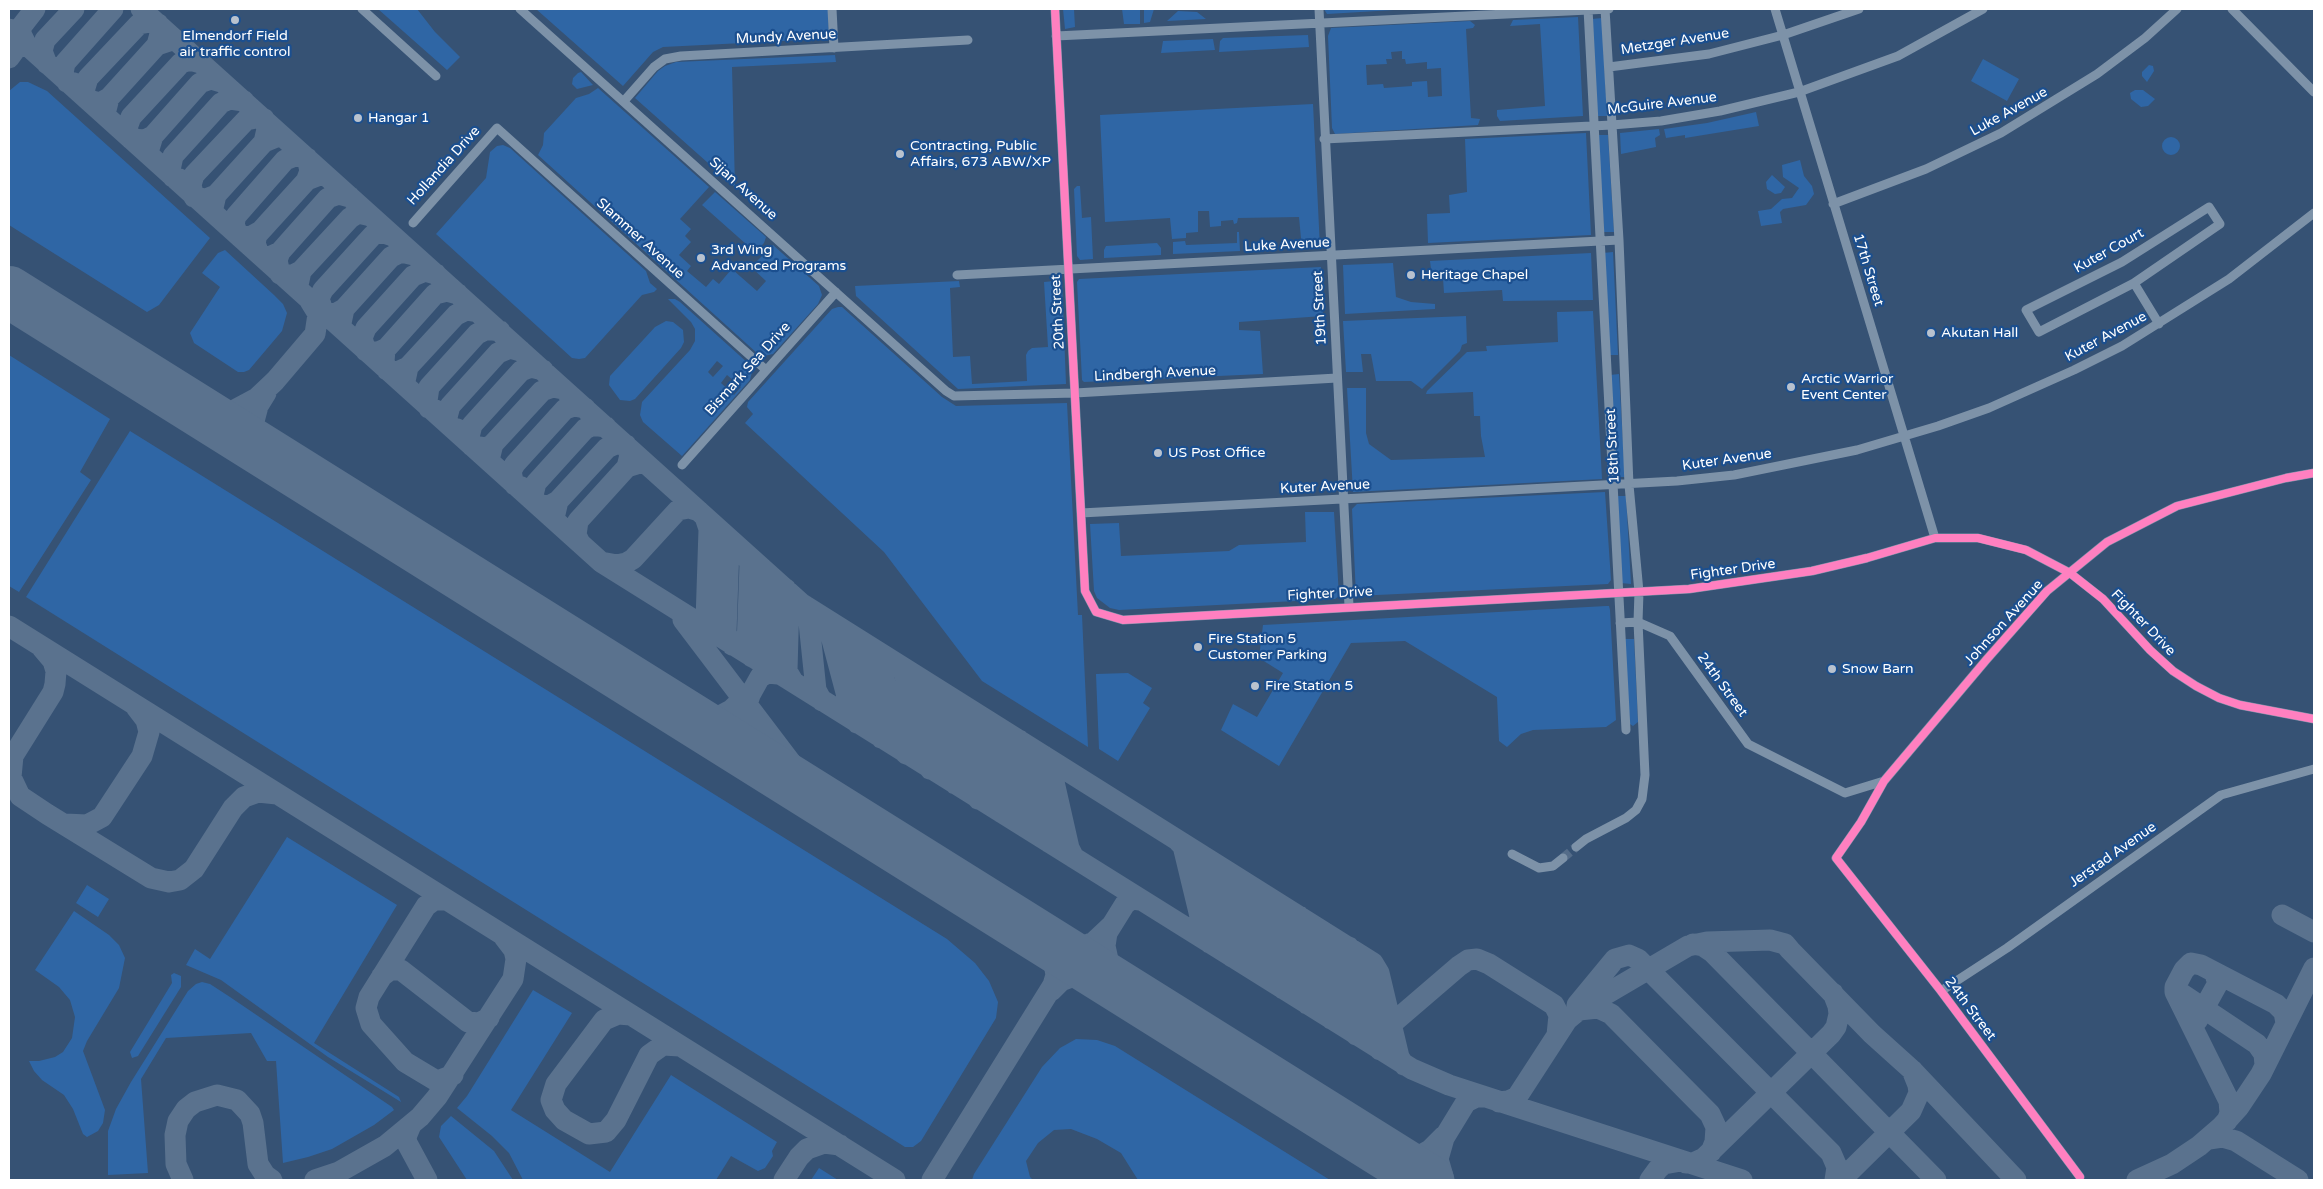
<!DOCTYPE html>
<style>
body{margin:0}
#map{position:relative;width:2323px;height:1189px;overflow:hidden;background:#365274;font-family:"Varela Round",sans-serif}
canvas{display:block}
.frame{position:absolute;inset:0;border:10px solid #fff;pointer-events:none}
</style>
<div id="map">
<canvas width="2323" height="1189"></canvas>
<div class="frame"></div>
</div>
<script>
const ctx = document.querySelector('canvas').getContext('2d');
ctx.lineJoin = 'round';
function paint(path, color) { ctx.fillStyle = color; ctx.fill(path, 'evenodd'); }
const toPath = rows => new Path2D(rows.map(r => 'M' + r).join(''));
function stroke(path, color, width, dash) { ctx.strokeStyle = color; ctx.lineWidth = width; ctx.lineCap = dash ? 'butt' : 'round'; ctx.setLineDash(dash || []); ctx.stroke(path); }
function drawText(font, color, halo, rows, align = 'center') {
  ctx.font = font + ' "Varela Round",sans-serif'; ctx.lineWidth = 4.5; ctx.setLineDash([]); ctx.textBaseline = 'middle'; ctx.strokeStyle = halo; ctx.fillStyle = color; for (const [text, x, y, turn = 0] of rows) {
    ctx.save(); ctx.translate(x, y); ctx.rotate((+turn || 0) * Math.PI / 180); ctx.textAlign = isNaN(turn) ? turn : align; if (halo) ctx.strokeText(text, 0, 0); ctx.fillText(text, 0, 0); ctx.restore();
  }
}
const green = toPath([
 [378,9,417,9,435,32,460,57,447,70],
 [536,9,828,9,829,32,823,39,663,47,653,52,623,86],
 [1063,9,1074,9,1075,27,1065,29],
 [1122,9,1140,9,1140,24,1124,24],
 [1144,9,1154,9,1150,22,1144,23],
 [1324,9,1411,9,1327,14],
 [1178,11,1197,12,1206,19,1167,21],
 [1578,17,1583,116,1500,121,1497,116,1497,110,1545,106,1540,24,1510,26,1513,20],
 [1602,18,1607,116,1597,116,1592,19],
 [1470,21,1475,25,1473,28,1466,29,1471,118,1480,119,1478,125,1335,134,1332,128,1328,36,1331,28],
 [1402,51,1402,59,1405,59,1406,64,1427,62,1427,69,1441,68,1442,96,1428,97,1427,81,1412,82,1412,86,1384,88,1383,84,1367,85,1366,65,1387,64,1386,59,1392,59,1391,52],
 [1308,35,1309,47,1219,52,1220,41,1223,38],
 [1213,39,1215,50,1161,53,1163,41],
 [835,55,836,62,732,67,735,187,635,98,658,71,665,66,676,62],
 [1983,59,2019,79,2007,101,1971,81],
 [2149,65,2153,66,2154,71,2147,82,2142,76,2142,72],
 [581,72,593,85,577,89,572,84,573,78,578,73],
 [20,82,28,82,47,91,210,238,159,305,147,312,9,225,9,91],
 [598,88,709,187,680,219,691,229,685,236,691,242,679,255,691,266,687,271,706,287,713,279,719,284,730,271,723,265,725,263,757,291,766,281,751,267,773,245,819,286,822,295,818,304,773,354,764,356,758,354,538,155,543,145,544,133,576,98,589,94],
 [2135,90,2143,90,2155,99,2148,106,2141,107,2131,99,2130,93],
 [1313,104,1320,248,1302,249,1299,217,1238,218,1237,223,1234,224,1233,220,1221,221,1221,226,1210,227,1209,211,1198,211,1198,232,1186,233,1186,238,1172,239,1170,218,1105,222,1100,115],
 [1756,112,1759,126,1685,138,1685,135,1666,138,1664,129,1707,123],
 [1659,129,1660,135,1655,138,1656,147,1621,154,1620,133],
 [1586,133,1591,235,1428,243,1427,214,1450,213,1449,195,1467,192,1465,139],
 [1598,135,1608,135,1614,232,1604,232],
 '2162 146a9 9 0 1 1 18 0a9 9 0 1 1-18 0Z',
 [503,145,510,148,646,271,650,283,657,289,654,292,642,295,585,358,579,359,572,358,436,234,486,178,490,152,497,146],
 [1800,160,1804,176,1812,186,1814,194,1806,205,1783,209,1780,212,1782,223,1761,226,1758,211,1771,209,1782,199,1792,198,1799,188,1783,177,1782,165],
 [1772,175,1785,187,1781,193,1775,194,1767,189,1766,182],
 [1077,186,1080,186,1082,218,1091,217,1093,259,1080,260,1077,256,1074,189],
 [715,192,766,237,764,243,755,252,702,205],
 [1237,232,1239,232,1240,251,1173,254,1173,242,1185,241,1186,245,1237,243],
 [1157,243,1161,248,1161,255,1104,258,1104,250,1106,246],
 [225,250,274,295,283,304,287,313,282,331,249,370,244,372,238,372,194,343,190,333,220,287,202,273,218,253],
 [1613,252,1618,355,1609,355,1603,253],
 [1591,253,1593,300,1503,301,1502,290,1444,293,1443,278,1432,277,1430,261],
 [1393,263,1396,297,1411,302,1435,304,1435,309,1345,314,1343,265],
 [1321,267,1323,316,1239,322,1239,330,1260,331,1263,374,1084,382,1082,380,1077,282,1079,279],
 [1056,279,1062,282,1066,384,958,389,856,296,855,286,959,281,960,287,950,288,953,357,970,356,972,384,1027,381,1026,355,1028,351,1032,348,1048,347,1044,282,1054,281],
 [668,299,675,299,680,302,749,364,752,372,750,380,682,456,643,422,640,415,642,402,690,350,695,341,695,329,691,322],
 [717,361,723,366,713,377,708,372],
 [727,375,741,387,734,395,721,383],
 [838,307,842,307,942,397,956,406,1067,403,1078,615,1082,615,1088,747,982,681,884,552,745,423,753,414,747,407,748,402,832,309],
 [1593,311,1602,479,1353,492,1347,388,1366,388,1366,433,1369,444,1391,460,1485,457,1481,436,1480,416,1474,416,1473,392,1426,394,1427,391,1467,352,1487,351,1486,346,1558,342,1557,312],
 [1466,316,1467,343,1462,345,1460,351,1422,389,1411,381,1376,381,1371,354,1361,354,1363,372,1346,372,1343,321],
 [666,321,673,322,683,330,684,342,681,348,635,399,630,401,620,400,609,385,610,376,655,327],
 [9,355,110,419,80,472,91,480,19,592,9,586],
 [1619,374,1625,477,1615,477,1610,375],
 [130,431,947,939,975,963,989,981,998,1002,996,1018,921,1141,913,1147,905,1147,26,597],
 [1605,492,1611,580,1608,584,1356,596,1352,509,1357,504],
 [1616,496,1626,496,1631,584,1621,583],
 [1305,512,1334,512,1339,596,1335,599,1119,610,1110,608,1097,598,1094,591,1090,524,1119,523,1121,556,1229,551,1239,545,1306,542],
 [1606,606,1609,606,1610,610,1616,720,1606,727,1533,730,1521,734,1507,747,1499,741,1497,697,1405,641,1351,643,1279,766,1221,730,1233,704,1257,717,1283,673,1259,658,1263,625],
 [1623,639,1634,639,1638,722,1633,726,1630,724],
 [1128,673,1152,688,1143,703,1150,708,1118,761,1099,749,1096,674],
 [287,837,397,905,314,1043,399,1097,401,1102,328,1057,221,980,186,965,195,949,210,959],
 [87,885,109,899,98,917,76,903],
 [74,911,109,935,119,945,125,958,119,988,87,1041,83,1051,105,1110,103,1123,98,1131,87,1137,83,1134,73,1109,64,1095,42,1080,34,1071,29,1061,39,1061,55,1057,63,1052,72,1038,75,1017,70,1000,59,987,35,970],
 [174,973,181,976,181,987,138,1056,132,1058,130,1052,172,983,171,975],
 [202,982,210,984,230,997,392,1107,394,1110,374,1125,332,1149,308,1157,283,1163,276,1061,267,1061,251,1033,166,1038,141,1079,148,1173,108,1175,108,1131,116,1109,131,1082,188,991,196,984],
 [533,990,572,1013,511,1110,610,1172,671,1075,777,1142,772,1151,773,1156,765,1168,758,1171,731,1156,716,1180,523,1180,509,1153,492,1136,457,1108,467,1096],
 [1076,1039,1097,1040,1115,1046,1330,1180,1138,1180,1121,1153,1097,1139,1071,1129,1054,1130,1038,1143,1026,1161,1030,1177,1033,1180,972,1180,974,1174,1042,1067,1060,1048],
 [451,1116,494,1151,513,1180,467,1180,439,1137,441,1126],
 [819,1168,838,1180,811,1180]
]);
const taxiway = toPath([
 [141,9,802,604,1373,963,1379,973,1399,1057,1404,1065],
 [9,29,601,562,1412,1069,1449,1085,1742,1180],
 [26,44,21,34,21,27,35,9],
 [9,58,17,47,12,33],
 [47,64,42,51,45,40,74,9],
 [74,83,67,82,63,73,65,63,113,9],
 [109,98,100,103,88,100,84,91,88,78,139,24,150,22,158,24,160,34,157,45],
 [106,110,109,98,157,45,169,41],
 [153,136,145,140,131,139,127,128,131,117,181,63,190,60,201,63],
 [149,149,153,136,200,83,211,79,221,82],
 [180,179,173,177,170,170,173,156,221,103,230,99,244,101],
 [216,195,206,199,194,197,191,185,194,175,246,120,256,118,264,119,267,129,264,142],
 [213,208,216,195,264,142,276,137],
 [259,232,250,237,238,235,234,224,236,216,285,160,295,156,307,158,310,171,307,179],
 [280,252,269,257,259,254,255,243,257,235,307,180,320,175],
 [301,271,293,275,280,274,277,260,280,252,328,198,339,194,350,197],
 [298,285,301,271,350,218,358,213,371,216],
 [344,309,335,314,323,312,319,298,323,290,373,235,381,232,393,236],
 [341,323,344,309,391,257,401,252,414,255],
 [387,348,378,352,366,351,362,338,366,328,413,276,425,271,436,274],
 [408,367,397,372,387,370,384,361,385,350,435,294,447,291,458,294],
 [405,381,408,367,456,315,466,310,478,312],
 [266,393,258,406,253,425,258,439,279,461],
 [191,407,210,413,229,413,257,398,275,381,315,334,318,314,310,301],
 [436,410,429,408,427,401,429,387,477,334,487,329,500,331],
 [458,429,452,428,448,423,447,417,450,406,498,353,510,348,521,351],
 [493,444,486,448,472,446,469,437,472,425,521,371,531,367,543,370],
 [490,456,493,444,542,391,553,387,563,389],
 [522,487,515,485,513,481,511,471,515,464,565,409,574,406,585,408],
 [558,501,549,506,537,504,533,495,536,483,585,429,593,425,606,427],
 [555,514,558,501,607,448,616,444,626,445,630,455,627,467],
 [705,517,709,529,706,621,712,632],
 [726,536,729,546,726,633,732,645],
 [580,543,576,535,578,521,627,467,640,463],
 [745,553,750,564,747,646,752,657],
 [601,562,617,565,626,563,633,559,678,510,689,508,699,511],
 [764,570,769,582,767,661,772,670],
 [786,589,789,599,787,671,794,683],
 [804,605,808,613,816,690,822,701],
 [683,620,802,777,829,806],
 [827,621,852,715,857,723],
 [9,626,895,1180],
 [850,635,855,646,875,729,881,738],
 [42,648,53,661,56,671,55,684,53,692,13,756,11,777,20,796,47,814,151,878,169,882,180,880,194,869,233,808,244,797,258,792,277,794],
 [874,650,879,658,900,746,906,754],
 [898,665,904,672,924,759,930,769],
 [922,680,928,689,948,774,955,784],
 [946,695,952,704,973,791,978,799],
 [670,706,703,719,716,718,731,710,750,692],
 [972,711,977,718,996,801,1002,813],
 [996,726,1001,735,1022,821,1026,828],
 [1019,740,1026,751,1045,833,1050,843],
 [1044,756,1050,764,1069,848,1074,858],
 [772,770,759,758,751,745,745,731,744,714,750,695,760,677,768,673,778,674],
 [65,824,87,825,102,817,142,756,149,732,146,720,136,707],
 [1178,841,1183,846,1204,933,1210,943],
 [1203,856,1207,862,1228,950,1232,957],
 [1227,871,1232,878,1253,967,1258,973],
 [1252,887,1257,897,1277,982,1283,989],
 [446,900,434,900,426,906,369,997,366,1008,371,1024,405,1062,435,1080,440,1080,453,1075],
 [1275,901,1282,914,1301,995,1307,1004],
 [2282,915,2314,932],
 [1299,916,1306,927,1325,1011,1331,1019],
 [1324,932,1330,941,1350,1027,1356,1035],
 [1039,937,1064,946,1079,948,1094,942,1111,926],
 [1693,944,1703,946,1712,952,1936,1180],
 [1349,947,1354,955,1375,1044,1380,1050],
 [382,976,390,970,401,970,468,1022,479,1023,489,1018],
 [2176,990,2257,1044,2264,1054,2265,1065],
 [1051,991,1061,981,1077,975,1089,975,1109,981],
 [1129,993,1110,969,1105,946,1107,933,1125,904,1132,899,1140,900],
 [1577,1005,1615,959,1629,955,1638,959,1831,1153,1837,1167,1835,1180],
 [1579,1010,1598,1008,1611,1014,1703,1107,1710,1114,1716,1127,1715,1142,1711,1152],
 [631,1015,618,1014,604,1020,556,1084,551,1100,555,1110,564,1120,589,1134,606,1132,616,1120,649,1055,663,1045,680,1046],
 [2197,1021,2218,983,2214,972],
 [1381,1033,1459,966,1468,960,1477,959,1489,964,1554,1005,1559,1015,1557,1035],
 [1499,1102,1508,1101,1517,1097,1567,1020,1579,1010,1688,946,1707,942,1770,940,1785,944,1790,950,1872,1034,1912,1070,2016,1180],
 [2227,1121,2230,1113,2229,1101,2175,992,2175,987,2184,970,2191,963,2201,965,2276,1004,2284,1012,2286,1023],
 [411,1125,406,1137,407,1143,427,1180],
 [2209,1139,2222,1137,2236,1141,2298,1180],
 [1388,1155,1408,1158,1421,1155,1430,1150,1444,1136],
 [1686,1163,1693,1163,1704,1158,1831,1034,1836,1027,1839,1014,1838,1006,1833,993],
 [183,1180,176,1164,175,1135,178,1121,186,1109,195,1102,217,1095,237,1100,250,1114,253,1123,258,1164,265,1175,272,1180],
 [315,1180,339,1172,385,1146,420,1117,437,1097,513,979,516,959,514,950,504,937],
 [784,1180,799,1157,807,1149,824,1143,840,1145],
 [932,1180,1053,985,1056,975,1053,958,1047,946,1030,931],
 [1444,1180,1438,1159,1444,1138,1466,1102,1476,1097,1485,1097],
 [1650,1180,1658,1169,1664,1164,1681,1161],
 [1841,1180,1911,1111,1919,1093,1918,1085,1912,1070],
 [2137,1180,2172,1164,2199,1146,2221,1127,2239,1107,2261,1074,2314,968]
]);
const runway = toPath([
 [9,292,1428,1180]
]);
const streetTunnel = toPath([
 [1563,858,1576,847]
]);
const street = toPath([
 [362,9,436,76],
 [520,9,946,391,954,396,1075,393,1337,378],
 [832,9,834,48],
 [1055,9,1085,591,1096,612,1123,620,1689,589,1812,571,1867,558,1935,538,1978,538,2026,550,2070,573,2103,599,2150,650,2173,671,2196,686,2219,698,2240,705,2314,719],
 [1319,9,1349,606],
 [1588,9,1626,730],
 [1775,9,1935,538],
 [2232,9,2314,92],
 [1056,36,1609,9],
 [1609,67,1709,54,1783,35,1859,9],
 [624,101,654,67,665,59,681,56,968,40],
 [1324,139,1612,125,1661,121,1720,111,1799,92,1898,56,1983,9],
 [1833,204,1926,169,2001,133,2097,74,2145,38,2177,9],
 [2209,207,2220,224,2134,283,2039,332,2026,310,2122,262,2209,207],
 [413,223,497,128,766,370],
 [957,275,1619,240],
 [2134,283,2159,324],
 [682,465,836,292],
 [1081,513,1677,481,1734,475,1857,450,1938,426,1989,408,2074,370,2122,346,2229,279,2314,213],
 [1620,623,1638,622,1670,636,1748,744,1845,793,1884,781],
 [1576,847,1586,839,1626,818,1636,810,1642,799,1645,775,1638,622,1639,592,1629,485,1619,240,1605,9],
 [1512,854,1539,868,1553,866,1563,858],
 [1941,991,2007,948,2221,795,2314,769],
 [2080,1177,1941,991,1836,858,1861,822,1884,781,1987,659,2047,591,2107,542,2177,506,2286,478,2314,473]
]);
const cycleway = toPath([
 [1055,9,1085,591,1096,612,1123,620,1689,589,1812,571,1867,558,1935,538,1978,538,2026,550,2070,573,2103,599,2150,650,2173,671,2196,686,2219,698,2240,705,2314,719],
 [2080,1177,1941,991,1836,858,1861,822,1884,781,1987,659,2047,591,2107,542,2177,506,2286,478,2314,473]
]);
const markers = [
 [235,20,5,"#b9c2ce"],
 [358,118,5,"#b9c2ce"],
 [900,154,5,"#b9c2ce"],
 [701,258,5,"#b9c2ce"],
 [1411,275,5,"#b9c2ce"],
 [1931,333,5,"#b9c2ce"],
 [1791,387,5,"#b9c2ce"],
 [1158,453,5,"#b9c2ce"],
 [1198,647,5,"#b9c2ce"],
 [1832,669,5,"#b9c2ce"],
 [1255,686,5,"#b9c2ce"]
];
const poiNames = [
 ["Elmendorf Field",235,36,"center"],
 ["air traffic control",235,52,"center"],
 ["Hangar 1",368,118],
 ["Contracting, Public",910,146],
 ["Affairs, 673 ABW/XP",910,162],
 ["3rd Wing",711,250],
 ["Advanced Programs",711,266],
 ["Heritage Chapel",1421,275],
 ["Akutan Hall",1941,333],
 ["Arctic Warrior",1801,379],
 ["Event Center",1801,395],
 ["US Post Office",1168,453],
 ["Fire Station 5",1208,639],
 ["Customer Parking",1208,655],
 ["Snow Barn",1842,669],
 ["Fire Station 5",1265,686]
];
const streetNames = [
 ["Mundy Avenue",786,37,-3],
 ["Metzger Avenue",1675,42,-9],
 ["McGuire Avenue",1662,104,-7],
 ["Luke Avenue",2009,112,-29],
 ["Hollandia Drive",444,166,-48],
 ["Sijan Avenue",743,189,42],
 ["Slammer Avenue",640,239,42],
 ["Luke Avenue",1287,245,-3],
 ["Kuter Court",2109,251,-29],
 ["17th Street",1868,270,73],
 ["19th Street",1320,308,-93],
 ["20th Street",1058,312,-93],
 ["Kuter Avenue",2106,337,-28],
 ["Bismark Sea Drive",748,369,-48],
 ["Lindbergh Avenue",1155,374,-3],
 ["18th Street",1613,446,-93],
 ["Kuter Avenue",1727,460,-8],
 ["Kuter Avenue",1325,487,-3],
 ["Fighter Drive",1733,570,-8],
 ["Fighter Drive",1330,594,-3],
 ["Johnson Avenue",2004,623,-48],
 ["Fighter Drive",2143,623,46],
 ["24th Street",1722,685,54],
 ["Jerstad Avenue",2113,855,-35],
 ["24th Street",1970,1009,53]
];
paint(green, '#2f66a5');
stroke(taxiway, '#5a728e', 21);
stroke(runway, '#5a728e', 52);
stroke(streetTunnel, '#546c89', 9, [9, 4.5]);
stroke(street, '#7d92a8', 9);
stroke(cycleway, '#ff80c0', 8);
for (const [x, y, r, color] of markers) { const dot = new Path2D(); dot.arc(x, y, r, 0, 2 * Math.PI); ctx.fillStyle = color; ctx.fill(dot); stroke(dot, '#1b4f8f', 2); }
drawText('14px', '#fff', '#1b4f8f', poiNames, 'left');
drawText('14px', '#fff', '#1b4f8f', streetNames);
</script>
